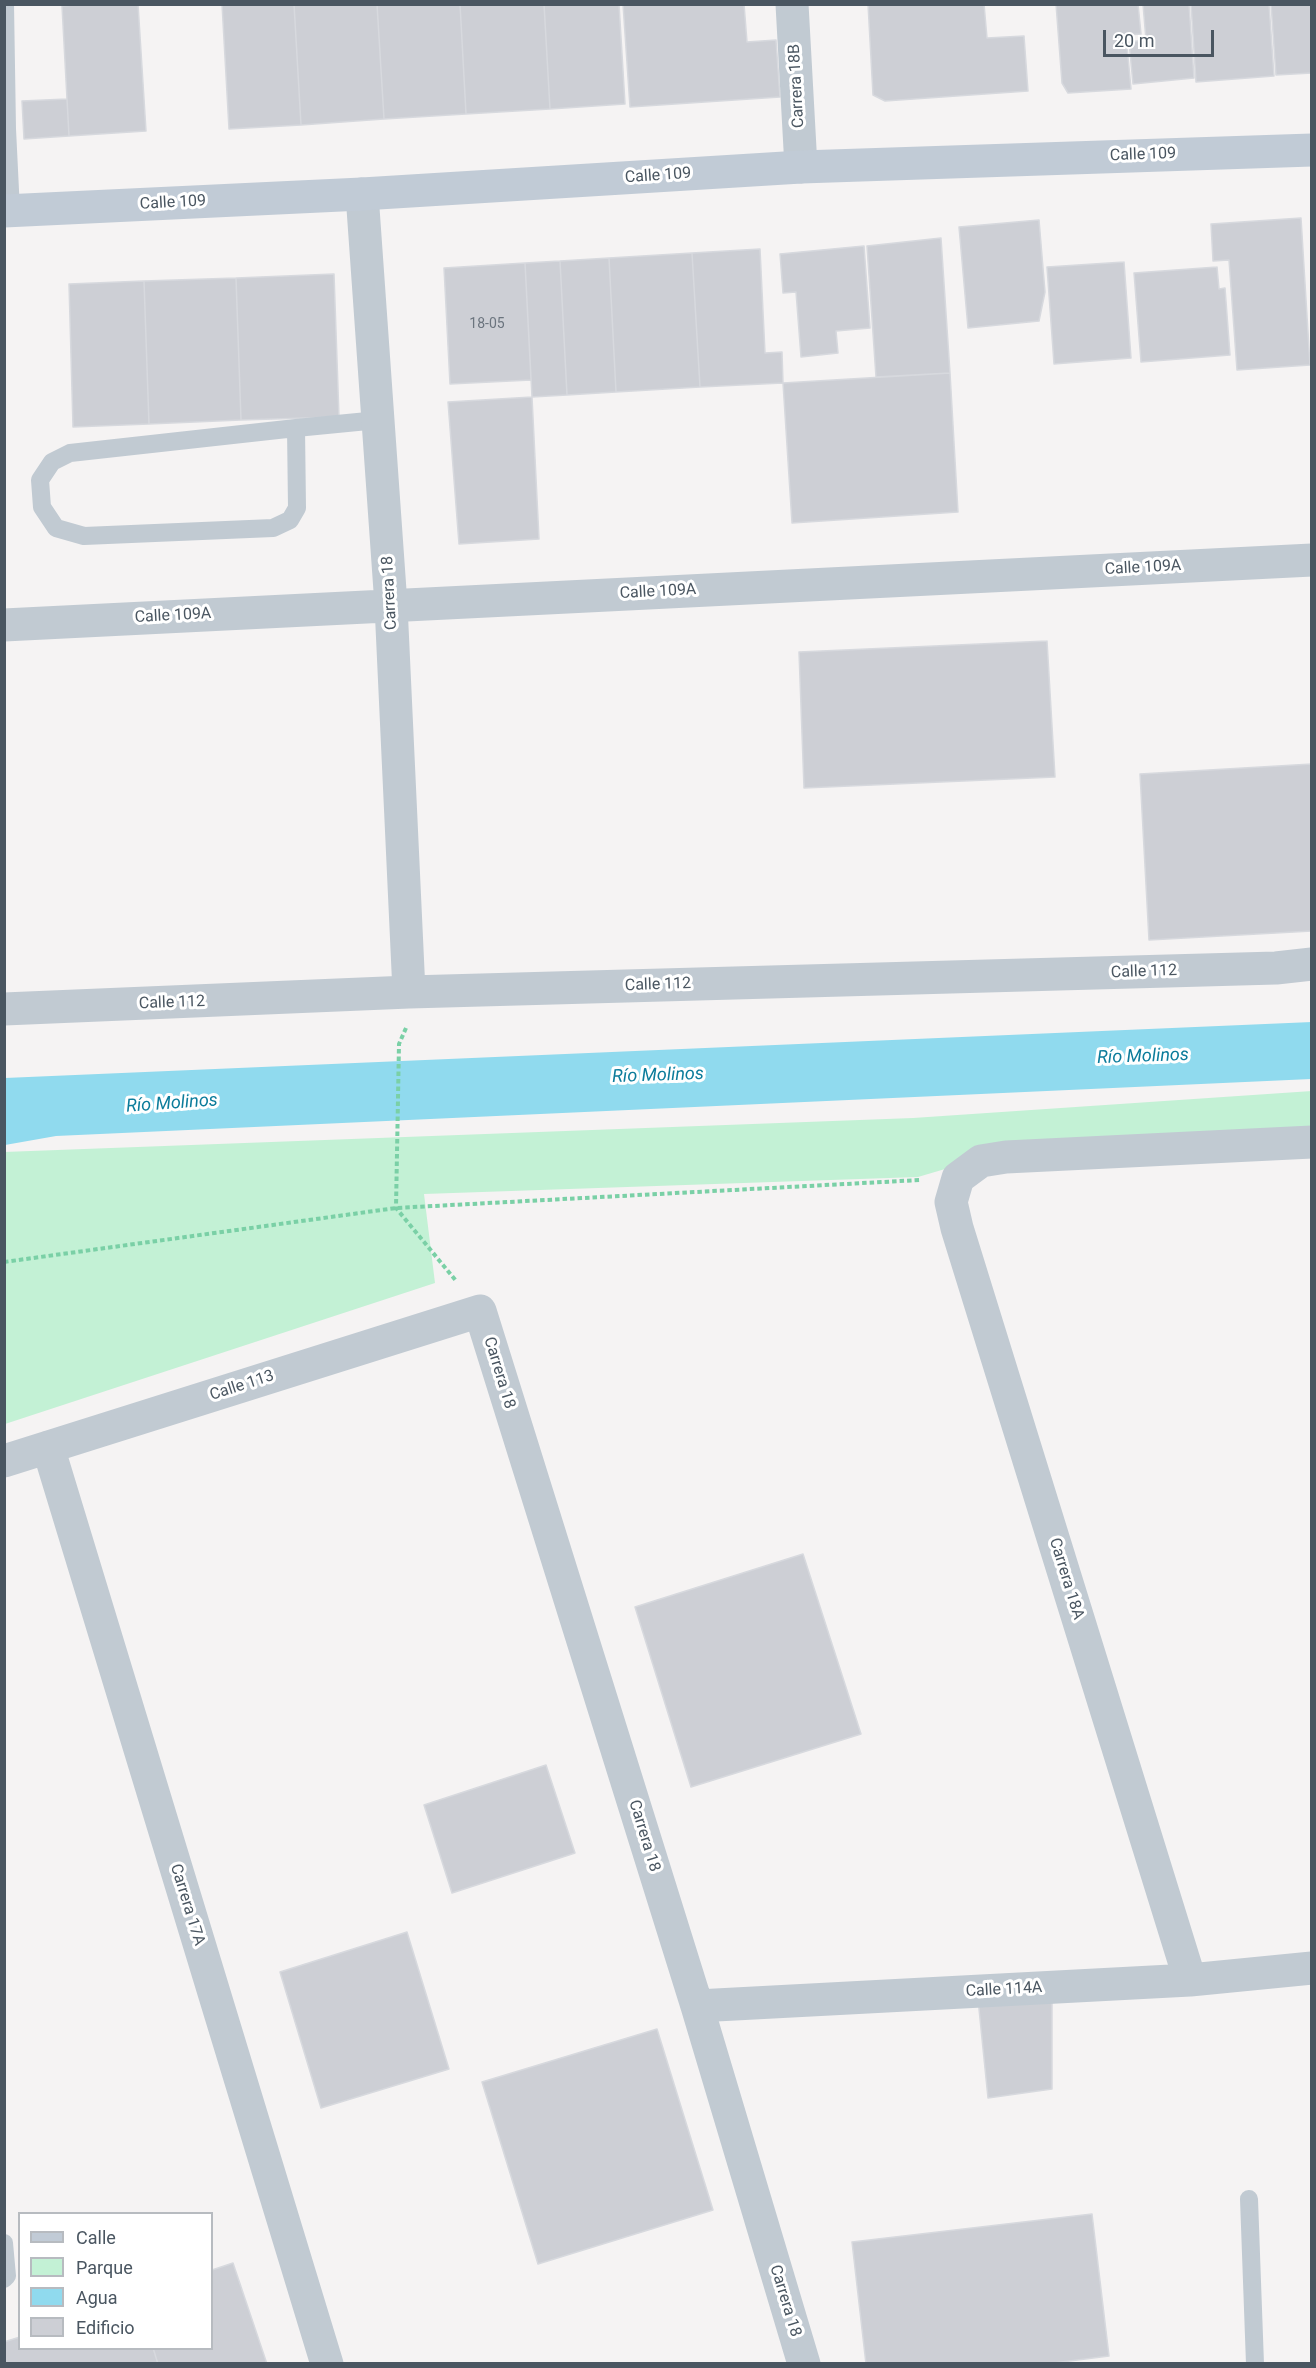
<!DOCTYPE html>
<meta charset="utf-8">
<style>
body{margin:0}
#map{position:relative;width:1316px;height:2368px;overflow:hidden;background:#f5f3f3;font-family:Roboto,sans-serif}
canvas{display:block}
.frame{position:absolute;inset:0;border:6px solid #4a5661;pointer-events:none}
.legend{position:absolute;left:18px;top:2212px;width:195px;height:138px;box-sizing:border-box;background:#fff;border:2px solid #b7bbc0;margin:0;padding:8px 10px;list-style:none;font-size:18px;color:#4a5661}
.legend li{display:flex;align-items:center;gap:12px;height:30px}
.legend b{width:30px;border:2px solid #b7bbc0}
.scale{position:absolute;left:1103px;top:30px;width:111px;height:27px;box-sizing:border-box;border:3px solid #4a5661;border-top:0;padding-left:8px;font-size:18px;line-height:21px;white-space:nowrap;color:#4a5661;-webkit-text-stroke:4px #fff;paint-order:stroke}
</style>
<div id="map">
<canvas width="1316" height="2368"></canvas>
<div class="frame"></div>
<ul class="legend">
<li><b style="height:8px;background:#c1cbd6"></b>Calle</li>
<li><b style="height:16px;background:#c3f1d5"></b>Parque</li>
<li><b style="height:16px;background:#90daee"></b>Agua</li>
<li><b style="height:16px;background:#cdcfd5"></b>Edificio</li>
</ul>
<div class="scale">20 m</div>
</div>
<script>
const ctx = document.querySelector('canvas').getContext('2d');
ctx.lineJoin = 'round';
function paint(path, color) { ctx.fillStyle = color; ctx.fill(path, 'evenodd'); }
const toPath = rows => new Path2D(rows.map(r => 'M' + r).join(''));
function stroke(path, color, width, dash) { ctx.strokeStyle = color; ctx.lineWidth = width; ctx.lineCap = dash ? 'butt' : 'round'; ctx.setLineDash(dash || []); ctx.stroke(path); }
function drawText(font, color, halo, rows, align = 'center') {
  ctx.font = font + ' Roboto,sans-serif'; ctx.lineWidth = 6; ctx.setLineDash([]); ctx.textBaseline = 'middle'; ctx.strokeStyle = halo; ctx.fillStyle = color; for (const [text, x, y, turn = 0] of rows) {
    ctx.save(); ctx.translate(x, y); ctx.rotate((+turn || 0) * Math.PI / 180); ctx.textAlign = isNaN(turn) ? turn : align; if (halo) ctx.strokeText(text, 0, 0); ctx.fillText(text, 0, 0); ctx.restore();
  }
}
const green = toPath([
 [1312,1091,1311,1132,989,1156,918,1177,424,1194,435,1283,5,1424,4,1152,913,1118]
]);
const water = toPath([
 [1312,1022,1311,1079,56,1136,5,1145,5,1078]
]);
const building = toPath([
 [84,4,138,4,146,131,69,136,62,6,84,4],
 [222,4,294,4,301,125,229,129,222,4],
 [294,4,377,4,384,119,301,125,294,4],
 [377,4,460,4,466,114,384,119,377,4],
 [460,4,544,4,550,109,466,114,460,4],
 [544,4,619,4,625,104,550,109,544,4],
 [623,4,744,4,747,42,776,40,780,97,630,107,623,4],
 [868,4,984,4,987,38,1024,36,1028,91,885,101,873,95,868,4],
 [1056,4,1138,4,1141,34,1126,35,1131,89,1068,93,1062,83,1056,4],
 [1143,4,1189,4,1194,78,1133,84,1129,42,1146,40,1143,4],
 [1191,4,1269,4,1274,76,1196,82,1191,4],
 [1271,4,1312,4,1312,73,1276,75,1271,4],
 [67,99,69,136,24,139,22,101,67,99],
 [1301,218,1310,365,1237,370,1229,260,1213,261,1211,224,1301,218],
 [1039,220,1045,292,1039,321,968,328,959,227,1039,220],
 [941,238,950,373,876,377,867,246,941,238],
 [864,246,870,328,836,331,838,353,801,357,796,292,783,293,780,254,864,246],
 [760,249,765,353,782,352,783,383,700,387,692,253,760,249],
 [692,253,700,387,616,392,609,258,692,253],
 [609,258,616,392,567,395,560,261,609,258],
 [560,261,567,395,532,397,525,263,560,261],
 [1124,262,1131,358,1054,364,1047,267,1124,262],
 [525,263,531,380,450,384,444,268,525,263],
 [1217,267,1219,289,1225,288,1230,355,1141,362,1134,273,1217,267],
 [334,274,339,417,241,420,236,278,334,274],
 [236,278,241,420,149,424,144,281,236,278],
 [144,281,149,424,73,427,69,284,144,281],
 [950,373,958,512,792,523,783,383,950,373],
 [532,397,539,539,459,544,448,402,532,397],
 [1047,641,1055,777,804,788,799,652,1047,641],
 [1312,764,1312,931,1149,940,1140,774,1312,764],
 [803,1554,861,1734,691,1787,635,1607,803,1554],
 [546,1765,575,1853,452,1893,424,1805,546,1765],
 [407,1932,449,2069,321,2108,280,1972,407,1932],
 [978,1999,1052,2002,1052,2089,988,2098,978,1999],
 [657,2029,713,2210,538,2264,482,2082,657,2029],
 [1092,2214,1109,2356,1046,2364,866,2364,852,2242,1092,2214],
 [233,2263,267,2364,158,2364,153,2348,212,2348,212,2270,233,2263],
 [20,2337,20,2348,153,2348,158,2364,4,2364,4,2342,20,2337]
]);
const path = toPath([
 [406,1028,399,1044,396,1208,457,1282],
 [4,1262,396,1208,920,1180]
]);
const lane = toPath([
 [5,4,7,129,11,211],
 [296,428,70,453,52,462,40,480,42,507,56,528,84,536,273,528,290,520,297,508,296,428,378,420],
 [1249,2199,1255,2364],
 [4,2243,7,2276,4,2279]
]);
const street = toPath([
 [792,4,801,167],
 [362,194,391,605,409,992],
 [4,625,1312,560],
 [4,1009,409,992,1276,968,1312,964],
 [48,1447,327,2364],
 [4,1461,480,1311,697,2006,804,2364],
 [1190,1980,957,1228,951,1202,958,1178,981,1161,1006,1157,1312,1142],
 [697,2006,1190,1980,1312,1968]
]);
const secondary = toPath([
 [4,211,362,194,801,167,1312,150]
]);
const numberNames = [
 ["18-05",487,324]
];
const streetNames = [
 ["Carrera 18B",797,86,-93],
 ["Calle 109",1143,155,-2],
 ["Calle 109",658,176,-4],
 ["Calle 109",173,203,-3],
 ["Calle 109A",1143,568,-3],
 ["Calle 109A",658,592,-3],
 ["Carrera 18",390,593,-93],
 ["Calle 109A",173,616,-3],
 ["Calle 112",1144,972,-2],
 ["Calle 112",658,985,-2],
 ["Calle 112",172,1003,-2],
 ["Carrera 18",499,1373,73],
 ["Calle 113",242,1386,-18],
 ["Carrera 18A",1066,1579,73],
 ["Carrera 18",644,1836,73],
 ["Carrera 17A",187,1905,73],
 ["Calle 114A",1004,1990,-3],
 ["Carrera 18",785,2301,73]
];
const waterNames = [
 ["Río Molinos",1143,1057,-2],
 ["Río Molinos",658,1076,-2],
 ["Río Molinos",172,1104,-4]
];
paint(green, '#c3f1d5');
paint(water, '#90daee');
paint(building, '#cdcfd5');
stroke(building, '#d7d9de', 1.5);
stroke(path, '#7ad0a6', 4, [4.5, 3]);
stroke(lane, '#c1cad2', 18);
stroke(street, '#c1cad2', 33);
stroke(secondary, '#c1cbd6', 33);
drawText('14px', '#6b747e', null, numberNames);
drawText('16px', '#4a5661', '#fff', streetNames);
drawText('italic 18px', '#0c7c9b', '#fff', waterNames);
</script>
